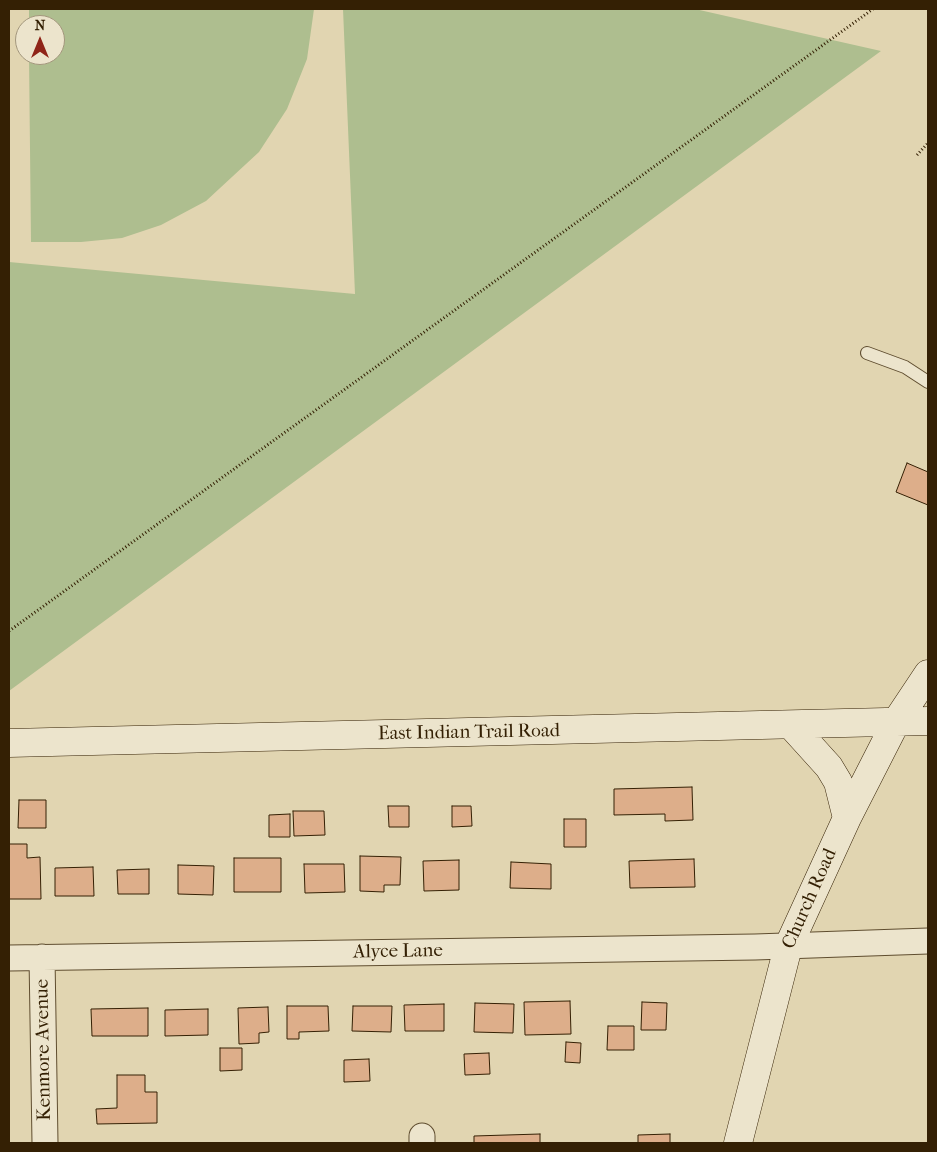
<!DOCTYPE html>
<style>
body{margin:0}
#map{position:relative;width:937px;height:1152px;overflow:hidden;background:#e1d5b1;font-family:"IM FELL French Canon",serif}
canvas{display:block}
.frame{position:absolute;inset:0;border:10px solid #342004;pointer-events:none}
.north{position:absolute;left:15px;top:15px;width:50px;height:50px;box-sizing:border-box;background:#ece4cc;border:1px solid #a2967c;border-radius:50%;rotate:0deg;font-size:14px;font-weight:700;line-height:20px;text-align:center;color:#342004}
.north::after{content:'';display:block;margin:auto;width:18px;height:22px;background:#8f2418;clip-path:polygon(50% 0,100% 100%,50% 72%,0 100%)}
</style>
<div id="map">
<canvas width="937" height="1152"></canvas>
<div class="frame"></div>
<div class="north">N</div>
</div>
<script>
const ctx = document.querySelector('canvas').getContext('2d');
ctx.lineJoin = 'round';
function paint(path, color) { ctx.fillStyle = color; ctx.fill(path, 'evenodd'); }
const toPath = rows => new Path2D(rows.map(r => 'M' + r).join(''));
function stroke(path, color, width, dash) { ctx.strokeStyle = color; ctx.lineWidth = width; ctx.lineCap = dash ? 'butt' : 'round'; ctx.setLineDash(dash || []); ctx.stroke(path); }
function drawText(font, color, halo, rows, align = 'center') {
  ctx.font = font + ' "IM FELL French Canon",serif'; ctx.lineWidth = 4; ctx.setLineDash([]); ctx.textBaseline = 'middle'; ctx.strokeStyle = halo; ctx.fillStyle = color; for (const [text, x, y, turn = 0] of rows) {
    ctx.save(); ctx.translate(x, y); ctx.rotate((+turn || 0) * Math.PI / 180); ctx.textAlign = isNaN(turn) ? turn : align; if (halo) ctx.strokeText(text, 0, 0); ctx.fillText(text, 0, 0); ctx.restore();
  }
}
const green = toPath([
 [29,9,314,9,307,59,287,109,259,152,206,201,161,225,122,238,81,242,31,242,29,55,55,55,55,25,29,25],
 [343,9,695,9,881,51,9,691,9,262,355,294]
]);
const building = toPath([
 [907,463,928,472,928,505,896,492,907,463],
 [692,787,693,820,665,821,665,814,614,815,614,789,692,787],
 [19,800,46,800,46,828,18,828,19,800],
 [388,806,409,806,409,827,389,827,388,806],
 [452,806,471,806,472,826,452,827,452,806],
 [293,811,324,811,325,835,294,836,293,811],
 [290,814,290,837,269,837,269,815,290,814],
 [564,819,586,819,586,847,564,847,564,819],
 [9,844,27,844,27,858,40,857,41,899,9,899,9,844],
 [360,856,401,857,400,885,384,885,384,892,360,891,360,856],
 [234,858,281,858,281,892,234,892,234,858],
 [694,859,695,887,630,888,629,861,694,859],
 [459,860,459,890,424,891,423,861,459,860],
 [511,862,551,864,551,889,510,888,511,862],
 [304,864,344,864,345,892,305,893,304,864],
 [178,865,214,866,213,895,178,894,178,865],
 [93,867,94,896,55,896,55,868,93,867],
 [149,869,149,894,118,894,117,870,149,869],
 [570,1001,571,1034,525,1035,524,1002,570,1001],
 [642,1002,667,1003,666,1030,641,1030,642,1002],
 [475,1003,514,1004,513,1033,474,1032,475,1003],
 [444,1004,444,1031,405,1031,404,1005,444,1004],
 [287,1006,328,1006,329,1031,299,1032,299,1039,287,1039,287,1006],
 [353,1006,392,1006,391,1032,352,1031,353,1006],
 [268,1007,269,1032,259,1033,259,1043,239,1044,238,1008,268,1007],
 [148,1008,148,1036,92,1036,91,1009,148,1008],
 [208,1009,208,1035,165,1036,165,1010,208,1009],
 [608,1026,634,1026,634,1050,607,1050,608,1026],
 [566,1042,581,1043,580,1063,565,1062,566,1042],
 [220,1048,242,1048,242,1070,220,1071,220,1048],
 [489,1053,490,1074,465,1075,464,1054,489,1053],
 [369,1059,370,1081,344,1082,344,1060,369,1059],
 [117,1075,145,1075,145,1092,157,1092,157,1123,97,1124,96,1109,117,1108,117,1075],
 [540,1134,540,1143,474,1143,474,1136,540,1134],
 [670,1134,670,1143,638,1143,638,1135,670,1134]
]);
const path = toPath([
 [917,155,928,143],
 [9,631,873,9]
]);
const lane = toPath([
 [867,353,905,367,928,382]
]);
const street = toPath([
 [42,957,45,1143],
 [9,958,755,947,928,941],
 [422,1136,422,1143]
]);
const secondary = toPath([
 [791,725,829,767,838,782,847,818],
 [9,743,928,721],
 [738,1143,788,947,847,818,896,722,928,674]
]);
const streetNames = [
 ["East Indian Trail Road",469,733,-1],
 ["Church Road",810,899,-66],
 ["Alyce Lane",398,952,-1],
 ["Kenmore Avenue",44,1050,-91]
];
paint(green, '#aebe8f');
paint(building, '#ddae8a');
stroke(building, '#342004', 1);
stroke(lane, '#5f4d2f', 14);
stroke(street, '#5f4d2f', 27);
stroke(secondary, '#342004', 29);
stroke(path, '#342004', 3, [1, 2.5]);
stroke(lane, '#ece4cc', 12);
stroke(street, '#ece4cc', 25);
stroke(secondary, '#ece4cc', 28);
drawText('19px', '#342004', '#ece4cc', streetNames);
</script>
